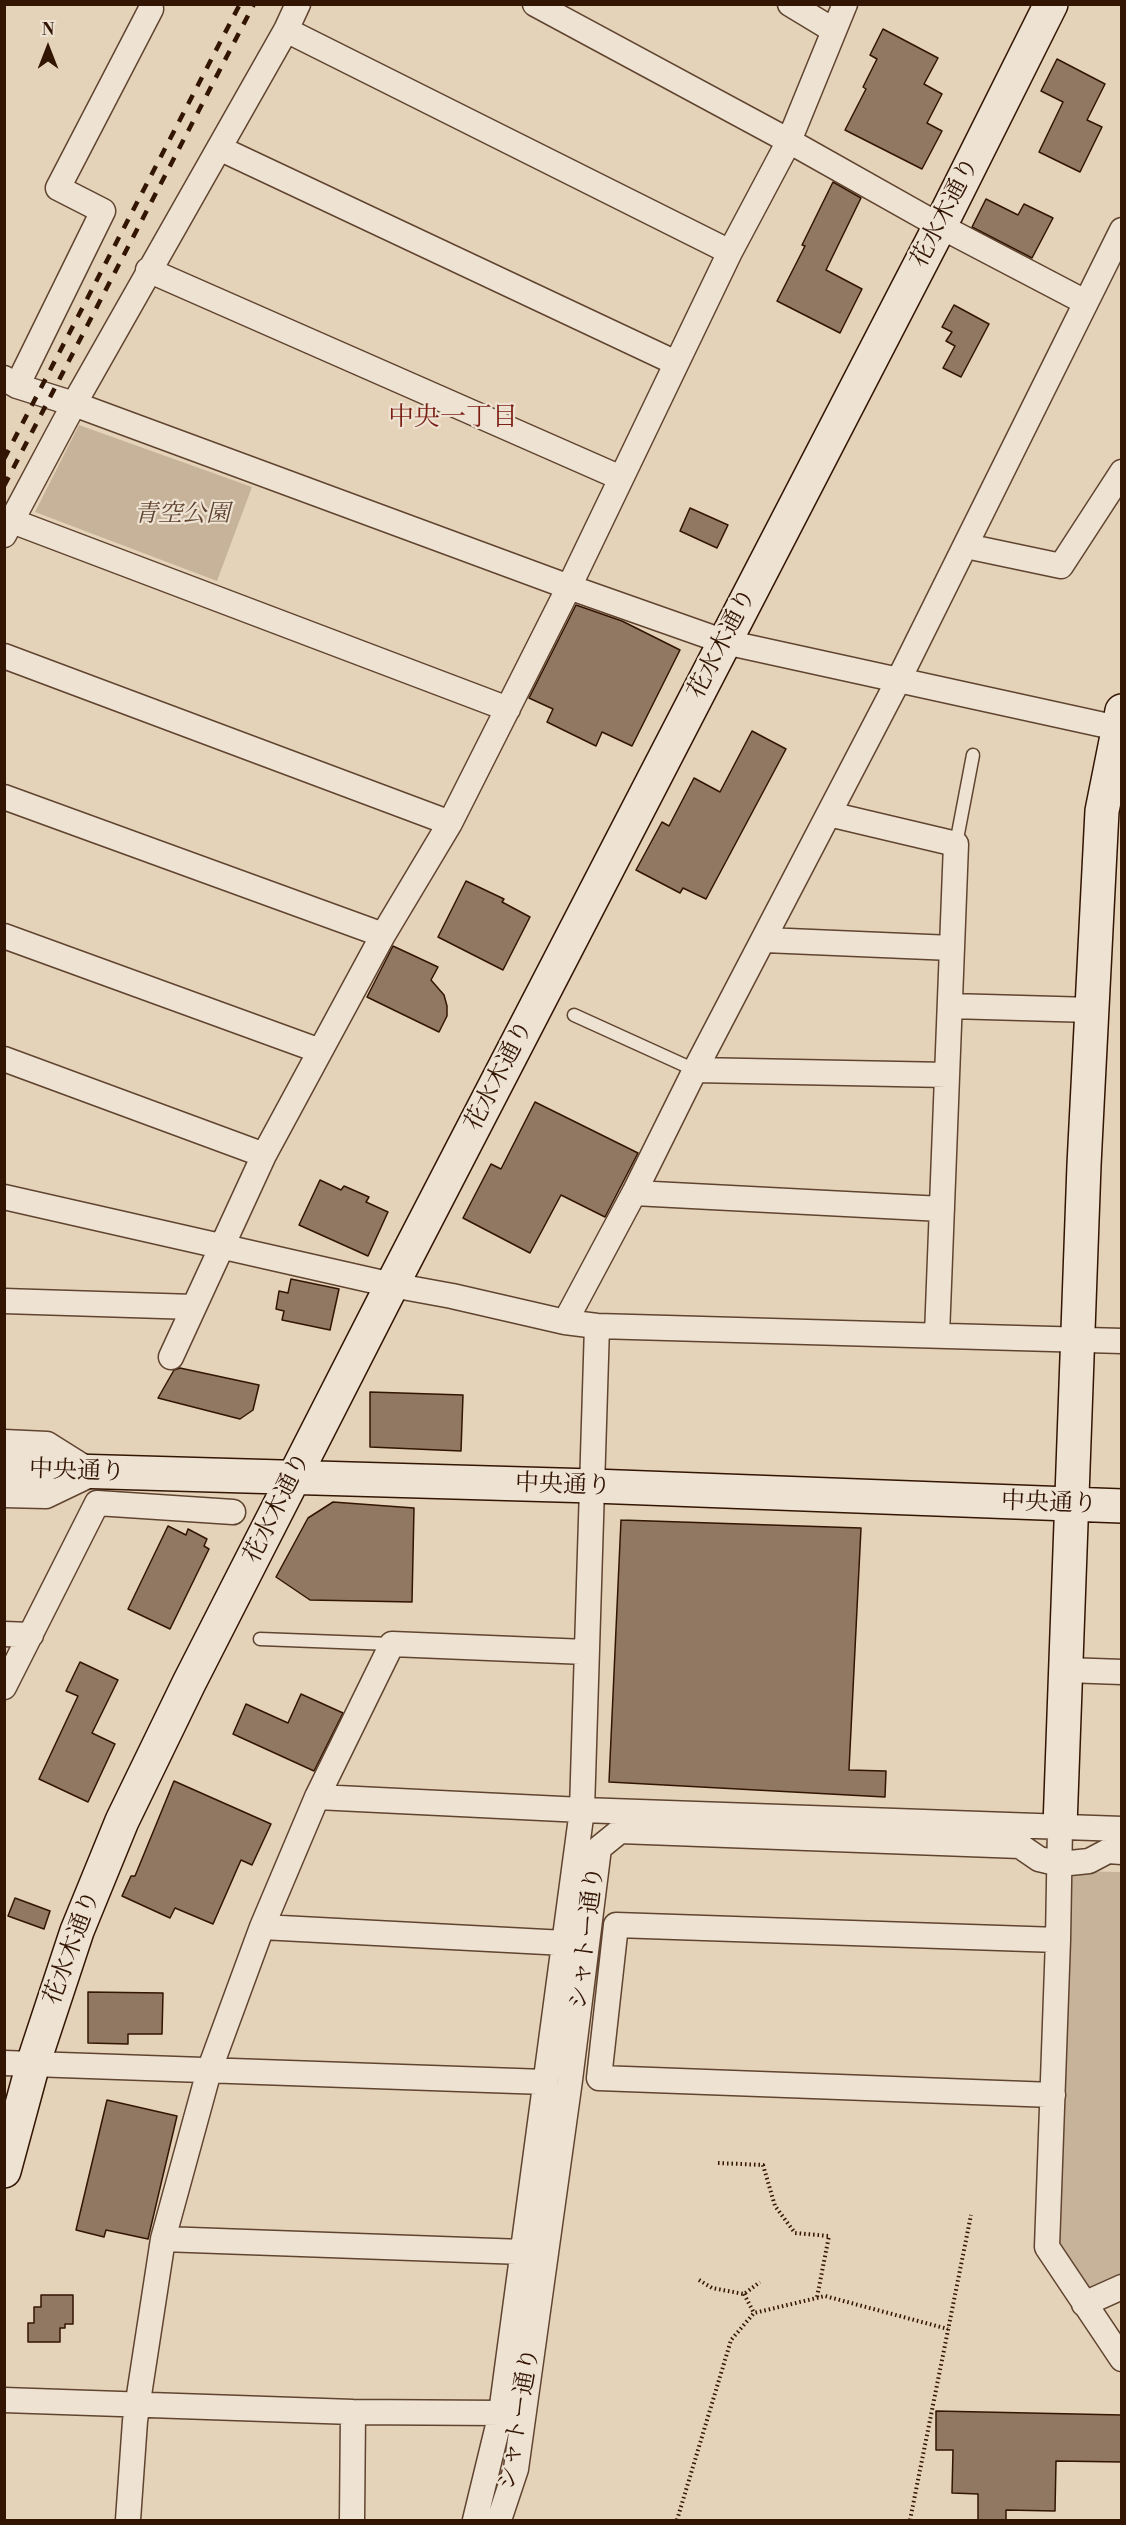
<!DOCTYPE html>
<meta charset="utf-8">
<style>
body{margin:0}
#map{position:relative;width:1126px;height:2525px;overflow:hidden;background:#e5d3b9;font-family:"Libre Bodoni",serif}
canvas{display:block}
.frame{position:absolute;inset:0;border:6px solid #331503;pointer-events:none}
.north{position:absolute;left:18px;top:18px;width:60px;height:60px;-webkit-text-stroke:4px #eee2d2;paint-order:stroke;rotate:0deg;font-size:16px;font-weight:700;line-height:24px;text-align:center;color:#331503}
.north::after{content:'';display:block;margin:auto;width:21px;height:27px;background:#331503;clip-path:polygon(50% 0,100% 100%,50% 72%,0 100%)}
</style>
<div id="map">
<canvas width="1126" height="2525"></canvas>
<div class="frame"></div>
<div class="north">N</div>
</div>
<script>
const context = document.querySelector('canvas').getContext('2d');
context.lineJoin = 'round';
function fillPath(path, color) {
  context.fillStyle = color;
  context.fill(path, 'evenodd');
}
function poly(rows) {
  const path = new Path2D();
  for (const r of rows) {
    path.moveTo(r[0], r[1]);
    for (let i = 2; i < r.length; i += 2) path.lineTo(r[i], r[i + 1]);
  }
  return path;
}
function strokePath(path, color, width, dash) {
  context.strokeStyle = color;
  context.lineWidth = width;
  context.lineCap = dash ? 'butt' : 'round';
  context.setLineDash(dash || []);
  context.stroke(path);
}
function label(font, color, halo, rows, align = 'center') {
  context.font = font + ' "Libre Bodoni","Noto Serif JP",serif';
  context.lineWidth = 4.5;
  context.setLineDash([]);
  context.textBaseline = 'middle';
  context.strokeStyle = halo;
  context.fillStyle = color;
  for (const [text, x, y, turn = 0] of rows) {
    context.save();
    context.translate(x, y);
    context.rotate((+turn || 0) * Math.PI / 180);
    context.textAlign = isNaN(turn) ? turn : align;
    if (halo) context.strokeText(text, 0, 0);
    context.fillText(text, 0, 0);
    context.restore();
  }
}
fillPath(poly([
 [79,425,252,487,217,581,35,512],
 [1071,1871,1121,1872,1121,2275,1089,2289,1059,2247]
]), '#c7b39a');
const building = poly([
 [883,29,938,58,924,84,942,94,927,123,942,131,922,169,845,130,866,89,863,87,877,59,870,55,883,29],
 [1057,59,1105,84,1087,120,1102,127,1080,172,1039,152,1063,102,1041,91,1057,59],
 [833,182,861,198,826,270,862,289,840,333,777,301,805,246,802,245,833,182],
 [986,199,1018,215,1024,204,1053,218,1032,258,972,227,986,199],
 [954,305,989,324,961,377,943,368,955,346,946,341,952,332,942,327,954,305],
 [690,508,728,525,717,548,680,531,690,508],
 [576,605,622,621,680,650,632,746,602,732,596,746,547,722,553,709,529,698,576,605],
 [752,731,786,749,706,899,683,888,680,893,636,870,662,822,669,826,694,778,720,792,752,731],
 [466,881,504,899,502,902,530,917,503,970,438,937,466,881],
 [393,946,438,967,431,980,444,995,447,1006,447,1016,439,1032,367,997,393,946],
 [535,1102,638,1153,605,1217,561,1195,530,1253,463,1218,491,1164,501,1169,535,1102],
 [320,1180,341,1190,344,1186,369,1197,366,1202,388,1212,368,1256,299,1225,320,1180],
 [291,1279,339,1289,330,1330,282,1320,284,1311,276,1309,279,1291,288,1293,291,1279],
 [180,1368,259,1385,253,1410,240,1419,158,1398,174,1370,180,1368],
 [370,1392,463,1395,461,1451,370,1447,370,1392],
 [333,1502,414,1508,412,1602,310,1600,276,1577,308,1518,333,1502],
 [621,1520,861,1528,849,1770,886,1771,885,1797,609,1782,621,1520],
 [168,1526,186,1535,188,1529,207,1539,204,1546,209,1549,170,1629,128,1609,168,1526],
 [80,1662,118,1680,92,1733,115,1744,88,1802,39,1779,78,1696,66,1691,80,1662],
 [301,1694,343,1713,314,1771,233,1734,246,1704,288,1723,301,1694],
 [174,1781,271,1824,252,1865,241,1860,213,1924,175,1908,170,1918,122,1896,131,1876,135,1876,174,1781],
 [15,1898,50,1911,44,1929,8,1916,15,1898],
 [88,1992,163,1993,162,2034,128,2034,128,2044,88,2043,88,1992],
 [107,2100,177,2116,148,2239,106,2230,104,2237,76,2230,107,2100],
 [41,2295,73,2295,73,2324,65,2324,65,2328,60,2328,60,2342,28,2342,28,2323,34,2323,34,2307,41,2307,41,2295],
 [936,2411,1122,2415,1122,2462,1056,2461,1055,2511,1006,2510,1006,2520,978,2520,978,2494,952,2493,953,2450,936,2450,936,2411]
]);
fillPath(building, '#907862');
strokePath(building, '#331503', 1.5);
const lane = poly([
 [956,844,973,755],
 [574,1015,695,1070],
 [260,1639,392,1644]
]);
const street = poly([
 [535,4,789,141,940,226,1085,302],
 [790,4,833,30],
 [286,30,730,252],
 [219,148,676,363],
 [148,270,621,478],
 [4,378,17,386,74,404,569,587,725,642,1122,729],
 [17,386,103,211,58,188,151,9],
 [12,521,508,709],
 [4,535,74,404,286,30,298,4],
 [966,546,1061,566,1122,472],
 [4,656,450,823],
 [4,797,383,935],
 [829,814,956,844,937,1335],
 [4,936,320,1051],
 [765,940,952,948],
 [950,1006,1092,1010],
 [4,1059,264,1155],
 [695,1070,947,1075],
 [634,1193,942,1209],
 [4,1197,392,1285,452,1296,565,1322,597,1326,1122,1341],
 [4,1301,194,1307],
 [565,1322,634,1193,695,1070,898,681,1122,230],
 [171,1357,264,1155,383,935,450,823,569,587,730,252,789,141,845,4],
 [4,1442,47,1444,90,1471],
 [4,1495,46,1496,94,1473],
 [4,1634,31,1635],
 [1066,1670,1122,1672],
 [4,1687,97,1503,233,1512],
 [317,1797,582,1810,1122,1829],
 [1060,1826,1058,1940,1047,2247,1122,2359],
 [262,1927,565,1943],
 [4,2063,545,2082],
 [1053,2095,599,2078,616,1925,1058,1940],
 [163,2239,523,2252],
 [1084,2304,1122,2287],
 [4,2400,353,2412,501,2413],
 [128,2520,135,2421,163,2239,209,2071,262,1927,317,1797,392,1644,586,1652],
 [352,2520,353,2412],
 [475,2520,501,2413,582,1810,597,1326],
 [499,2520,516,2469,570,2080,599,1848,620,1831,1020,1846,1039,1859,1060,1864,1089,1861,1108,1851,1122,1852]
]);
const secondary = poly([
 [4,1469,593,1486,1122,1506],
 [1060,1826,1084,1165,1102,811,1122,711],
 [4,2171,33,2064,77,1931,122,1821,189,1683,392,1285,940,226,1051,4]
]);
strokePath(lane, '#604430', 15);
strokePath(street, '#604430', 27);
strokePath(secondary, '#331503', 36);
strokePath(poly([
 [718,2163,763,2165,775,2206,795,2233,829,2236,817,2297],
 [699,2280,712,2288,744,2294,760,2282],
 [744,2294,754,2313],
 [677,2520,731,2340,754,2313,825,2296,948,2329],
 [910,2520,971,2215]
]), '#331503', 4, [1.5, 3]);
strokePath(lane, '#eee2d2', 12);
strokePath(street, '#eee2d2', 24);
strokePath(secondary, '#eee2d2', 33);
strokePath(poly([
 [4,459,240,4],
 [4,486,254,4]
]), '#331503', 4.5, [10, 10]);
label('24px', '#331503', '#eee2d2', [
 ["花水木通り",946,213,-63],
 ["花水木通り",723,644,-63],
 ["花水木通り",500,1076,-63],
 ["中央通り",77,1472,2],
 ["中央通り",563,1486,2],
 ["中央通り",1049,1504,2],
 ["花水木通り",278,1508,-64],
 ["シャトー通り",588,1938,-83],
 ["花水木通り",73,1948,-70],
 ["シャトー通り",520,2419,-80]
]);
label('italic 24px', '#5f4430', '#eee2d2', [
 ["青空公園",182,515]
]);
label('26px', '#7a1f14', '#eee2d2', [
 ["中央一丁目",453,419]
]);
</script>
